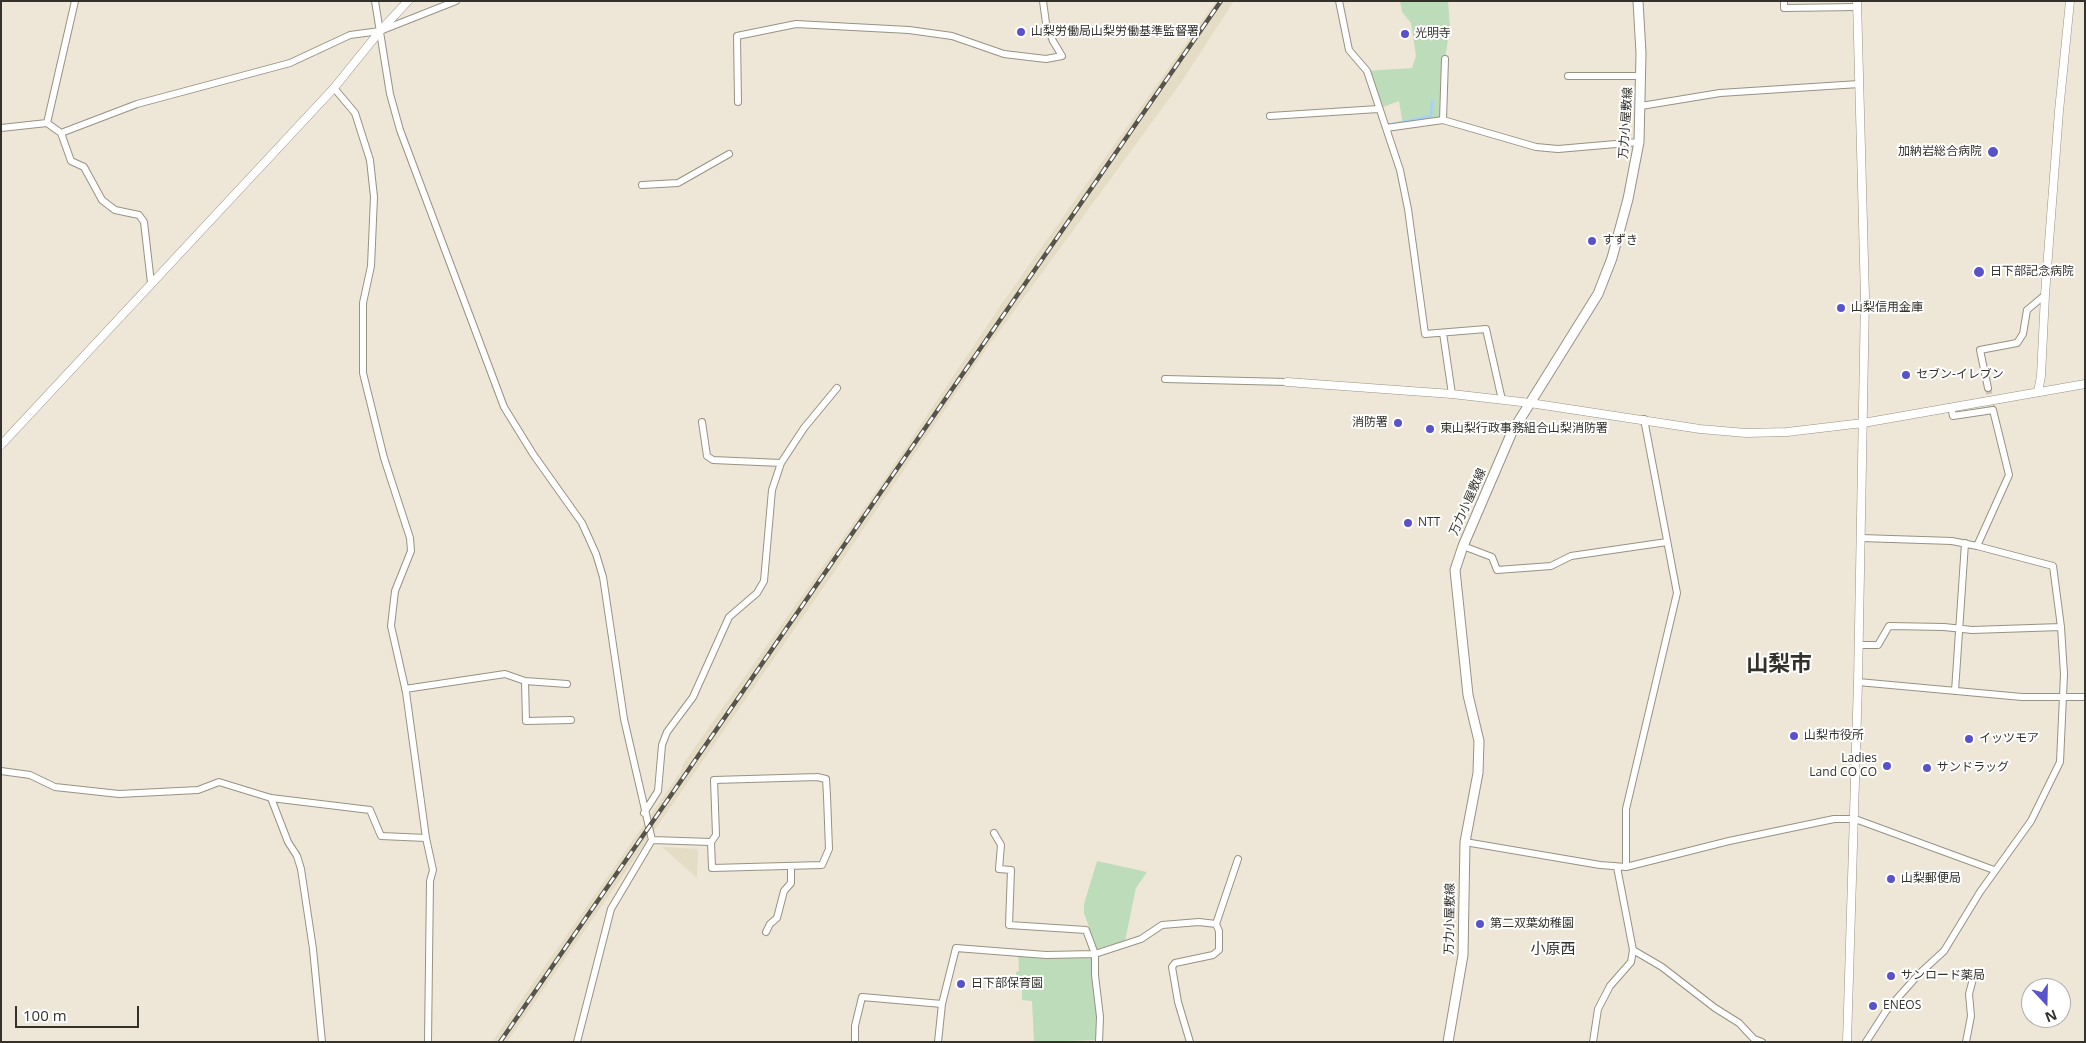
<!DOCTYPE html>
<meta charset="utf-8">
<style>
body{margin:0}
#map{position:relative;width:2086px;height:1043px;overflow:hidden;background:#eee7d7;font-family:"Open Sans",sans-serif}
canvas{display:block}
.frame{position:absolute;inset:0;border:2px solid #33312b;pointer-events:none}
.north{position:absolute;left:2021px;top:978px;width:50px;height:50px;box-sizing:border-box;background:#fff;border:1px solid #adadaa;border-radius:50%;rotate:159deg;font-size:14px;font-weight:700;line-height:20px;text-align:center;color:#33312b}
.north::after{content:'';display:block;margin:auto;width:18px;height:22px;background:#5853cb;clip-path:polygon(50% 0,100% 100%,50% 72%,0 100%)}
.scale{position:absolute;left:15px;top:1006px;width:124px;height:22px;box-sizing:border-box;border:2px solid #33312b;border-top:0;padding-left:6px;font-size:15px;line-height:18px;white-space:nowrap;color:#33312b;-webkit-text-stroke:4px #fff;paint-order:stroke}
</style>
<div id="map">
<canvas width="2086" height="1043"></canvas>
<div class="frame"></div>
<div class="north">N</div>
<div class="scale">100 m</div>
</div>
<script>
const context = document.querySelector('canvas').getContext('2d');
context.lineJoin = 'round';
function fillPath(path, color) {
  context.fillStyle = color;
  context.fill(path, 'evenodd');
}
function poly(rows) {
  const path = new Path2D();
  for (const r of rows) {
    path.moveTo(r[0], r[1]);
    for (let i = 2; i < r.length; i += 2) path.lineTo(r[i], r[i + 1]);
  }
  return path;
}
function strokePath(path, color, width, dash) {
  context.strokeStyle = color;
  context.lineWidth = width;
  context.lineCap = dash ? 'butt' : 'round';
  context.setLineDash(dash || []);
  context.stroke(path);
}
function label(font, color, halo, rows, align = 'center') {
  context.font = font + ' "Open Sans","Noto Sans JP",sans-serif';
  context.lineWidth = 4;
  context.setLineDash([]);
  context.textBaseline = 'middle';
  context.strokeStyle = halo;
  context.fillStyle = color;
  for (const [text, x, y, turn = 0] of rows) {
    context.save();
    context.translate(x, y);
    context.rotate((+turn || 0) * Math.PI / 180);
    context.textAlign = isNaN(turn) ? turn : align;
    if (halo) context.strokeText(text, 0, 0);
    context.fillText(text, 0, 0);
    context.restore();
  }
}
fillPath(poly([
 [1216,1,1234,1,1180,84,987,348,830,578,507,1042,492,1042,680,773,683,764,879,487,1005,299],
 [662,847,698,849,697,878]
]), '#e5dcc5');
fillPath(poly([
 [1400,1,1448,1,1450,27,1445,59,1443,120,1403,126,1399,101,1378,109,1367,71,1412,68,1416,56,1411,23,1402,12],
 [1097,861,1147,872,1136,888,1125,941,1097,949,1084,913,1084,904],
 [1091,952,1095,975,1098,1040,1034,1042,1032,1001,1022,1000,1022,989,1016,988,1016,972,1019,971,1018,953]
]), '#bdddba');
strokePath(poly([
 [1388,125,1431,116,1432,101]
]), '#a6d1fa', 2.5);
strokePath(poly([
 [1988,388,1993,410]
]), '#c9c3b5', 6, [6, 3]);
const minor = poly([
 [375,1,390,94,400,130,504,407,533,454,582,523,596,554,603,577,624,719,652,840],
 [1339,1,1349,50,1367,71,1400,170,1408,209,1425,334,1486,329,1502,400],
 [1784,1,1784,8,1857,7],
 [1568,76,1641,76],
 [334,88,355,113,370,160,374,197,371,266,363,303,363,373,384,458,410,538,411,551,395,591,391,626,406,692,426,838,433,870,430,881,428,1042],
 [738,102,737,36,796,24,909,30,952,36,1004,54,1046,59,1062,56,1053,41,1046,23,1043,1],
 [1641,106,1720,93,1859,84],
 [1270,116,1378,109],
 [1443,120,1445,59],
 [47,123,75,1],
 [1,128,47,123,61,133,71,161,84,167,102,200,115,210,139,215,144,222,151,283],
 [1386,128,1443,120,1536,147,1558,149,1639,142],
 [61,133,137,104,290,63,350,35,380,31,456,1],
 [642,185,678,183,729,154],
 [1443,333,1452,394],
 [1165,379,1287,382],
 [1988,388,1980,350,2017,343,2023,334,2027,310,2045,295],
 [702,422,707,456,713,460,781,463],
 [1861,538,1952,541,1977,546],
 [1463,546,1492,557,1497,570,1551,566,1571,556,1667,542],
 [1859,645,1878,645,1889,626,1944,627,1972,630,2061,627],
 [525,681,526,721,571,720],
 [1858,682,2022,697,2085,697],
 [405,689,505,674,525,681,567,684],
 [1955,691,1965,543],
 [1,771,30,775,55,787,119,794,198,790,219,782,271,798,370,810,381,836,426,838],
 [817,777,826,779,827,796,829,849,822,865,712,868,711,842,716,835,714,780,817,777],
 [271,798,288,842,297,856,301,869,313,949,322,1042],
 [644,813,658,791,662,745,667,732,693,697,729,617,757,593,764,581,772,490,781,463,804,428,837,388],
 [994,833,1001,845,999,869,1011,870,1009,925,1086,930,1095,954,1095,975,1100,1017,1099,1042],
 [652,840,711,842],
 [1465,842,1600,865,1626,867,1729,841,1834,819,1855,819,1994,870],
 [1626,867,1626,809,1677,593,1644,419],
 [766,932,770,924,777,918,784,891,791,883,791,866],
 [1633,950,1662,967,1715,1008,1739,1023,1754,1039,1762,1042],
 [577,1042,611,909,652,840],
 [855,1042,855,1026,862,997,942,1004],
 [938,1042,942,1004,956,948,1046,955,1095,954,1141,939,1162,925,1199,922,1216,924],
 [1190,1042,1178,1002,1172,967,1175,963,1213,955,1219,950,1219,931,1216,924,1238,859],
 [1593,1042,1598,1009,1610,986,1631,962,1633,950,1617,867],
 [1866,1042,1886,1011,1919,974,1944,951,1980,892,2031,821,2060,762,2064,674,2061,627,2053,566,1977,546,2009,475,1993,410,1953,416,1951,407],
 [1966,1042,1971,1016,1969,994,1974,975]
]);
const tertiary = poly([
 [1287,382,1452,394,1530,403,1700,429,1746,433,1787,432,1863,423,2085,384],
 [2038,392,2041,376,2045,295,2059,111,2070,1],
 [1,445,334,88,380,31,408,1],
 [1847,1042,1858,682,1865,298,1857,1]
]);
const secondary = poly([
 [1448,1042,1463,955,1465,842,1478,773,1479,741,1468,695,1455,570,1463,546,1512,432,1598,294,1612,258,1628,199,1639,142,1641,53,1638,1]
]);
strokePath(minor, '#989283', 8);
strokePath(tertiary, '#989283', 9);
strokePath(secondary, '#989283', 11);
strokePath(minor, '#fff', 6);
strokePath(tertiary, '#fff', 8);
strokePath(secondary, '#fff', 9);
const rail = poly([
 [500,1042,1221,1]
]);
strokePath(rail, '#56534b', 4.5);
strokePath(rail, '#fff', 2.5, [8]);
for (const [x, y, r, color] of [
 [1021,32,5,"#5853cb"],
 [1405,34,5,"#5853cb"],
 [1993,152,6,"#5853cb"],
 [1592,241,5,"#5853cb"],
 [1979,272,6,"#5853cb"],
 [1841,308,5,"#5853cb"],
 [1906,375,5,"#5853cb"],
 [1398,423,5,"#5853cb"],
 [1430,429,5,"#5853cb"],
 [1408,523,5,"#5853cb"],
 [1794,736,5,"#5853cb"],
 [1969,739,5,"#5853cb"],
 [1887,766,5,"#5853cb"],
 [1927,768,5,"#5853cb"],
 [1891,879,5,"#5853cb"],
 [1480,924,5,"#5853cb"],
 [1891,976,5,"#5853cb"],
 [961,984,5,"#5853cb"],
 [1873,1006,5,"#5853cb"]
]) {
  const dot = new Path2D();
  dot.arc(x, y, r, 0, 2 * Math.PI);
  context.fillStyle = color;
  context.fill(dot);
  strokePath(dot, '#fff', 2);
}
label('12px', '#33312b', '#fff', [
 ["山梨労働局山梨労働基準監督署",1031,32],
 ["光明寺",1415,34],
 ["加納岩総合病院",1982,152,"right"],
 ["すずき",1602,241],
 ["日下部記念病院",1990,272],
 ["山梨信用金庫",1851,308],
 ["セブン-イレブン",1916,375],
 ["消防署",1388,423,"right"],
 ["東山梨行政事務組合山梨消防署",1440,429],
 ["NTT",1418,523],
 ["山梨市役所",1804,736],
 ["イッツモア",1979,739],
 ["Ladies",1877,759,"right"],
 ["Land CO CO",1877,773,"right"],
 ["サンドラッグ",1937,768],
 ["山梨郵便局",1901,879],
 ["第二双葉幼稚園",1490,924],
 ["サンロード薬局",1901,976],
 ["日下部保育園",971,984],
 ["ENEOS",1883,1006]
], 'left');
label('12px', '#33312b', '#fff', [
 ["万力小屋敷線",1626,123,-86],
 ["万力小屋敷線",1468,502,-66],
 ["万力小屋敷線",1450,919,-89]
]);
label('15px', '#33312b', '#fff', [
 ["小原西",1553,950]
]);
label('bold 22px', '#33312b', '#fff', [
 ["山梨市",1779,665]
]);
</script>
